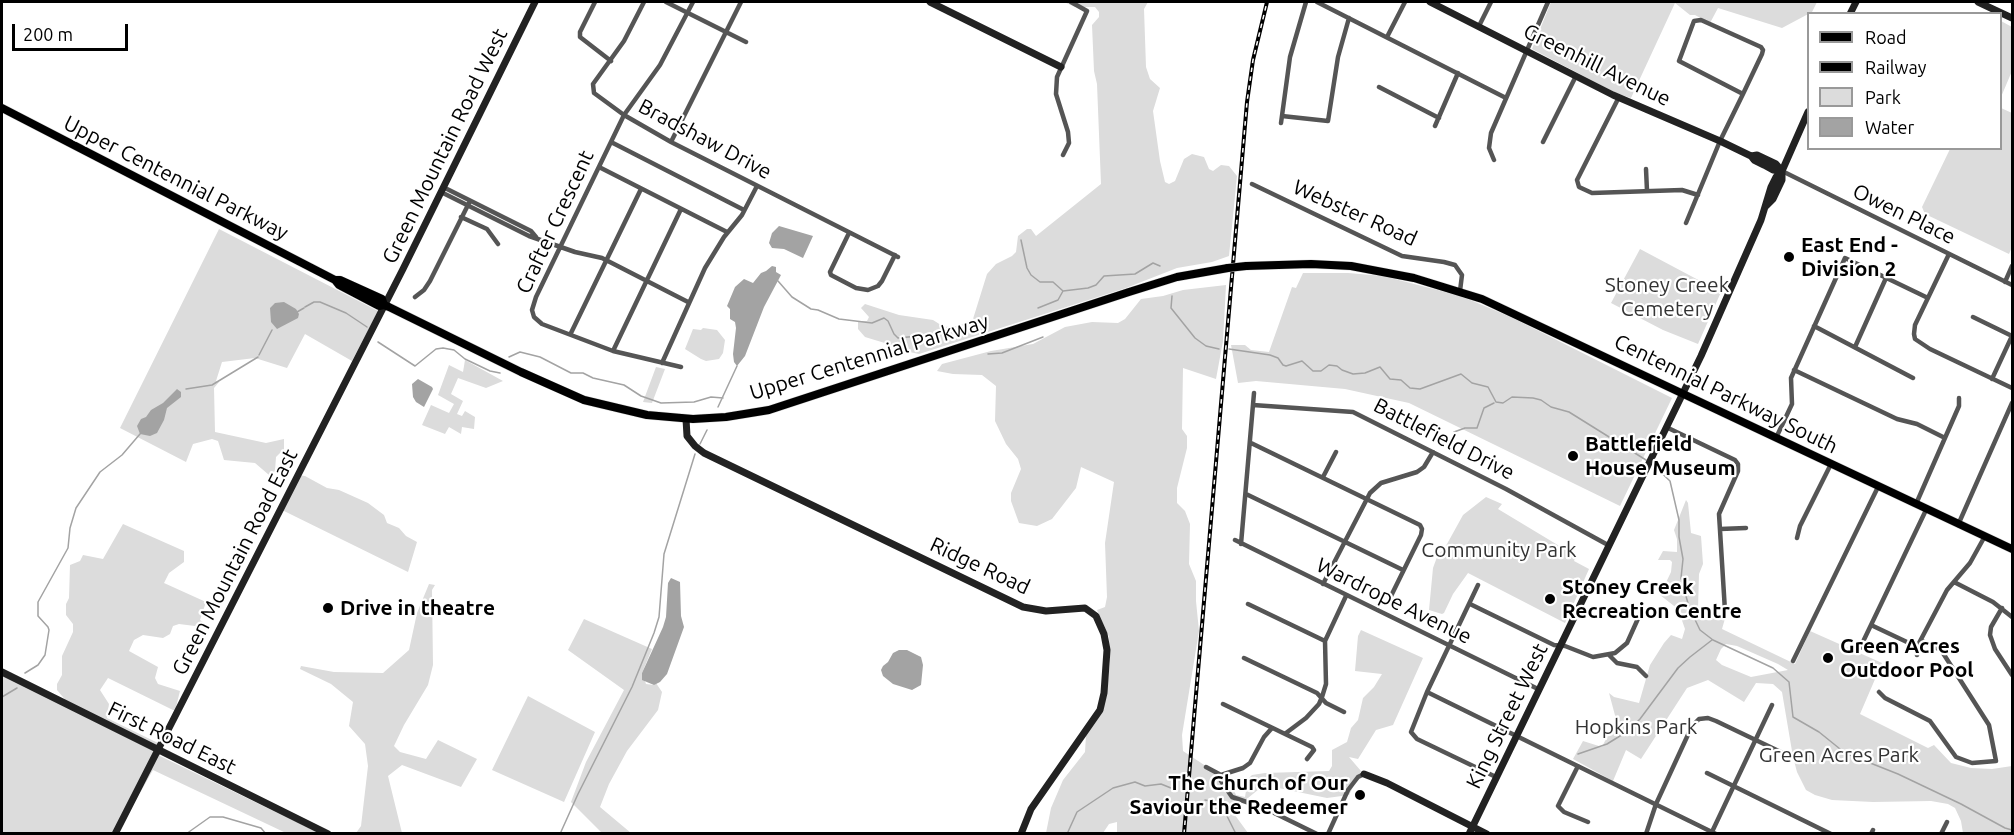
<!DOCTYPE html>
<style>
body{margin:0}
#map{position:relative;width:2014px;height:835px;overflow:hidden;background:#fff;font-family:Ubuntu,sans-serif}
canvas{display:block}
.frame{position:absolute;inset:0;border:3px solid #000;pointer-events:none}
.legend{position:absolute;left:1807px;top:12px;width:195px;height:138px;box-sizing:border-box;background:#fff;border:2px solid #999;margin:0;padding:8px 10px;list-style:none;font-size:18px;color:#000}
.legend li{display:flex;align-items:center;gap:12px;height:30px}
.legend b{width:30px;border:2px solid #999}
.scale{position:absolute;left:12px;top:24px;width:116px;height:27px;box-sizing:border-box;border:3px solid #000;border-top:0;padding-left:8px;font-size:18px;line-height:21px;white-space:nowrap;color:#000;-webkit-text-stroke:4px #fff;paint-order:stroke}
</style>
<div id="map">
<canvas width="2014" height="835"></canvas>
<div class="frame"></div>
<ul class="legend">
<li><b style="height:8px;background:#000"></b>Road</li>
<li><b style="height:8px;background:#000"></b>Railway</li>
<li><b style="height:16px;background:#dcdcdc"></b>Park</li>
<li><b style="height:16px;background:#a3a3a3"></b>Water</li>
</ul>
<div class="scale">200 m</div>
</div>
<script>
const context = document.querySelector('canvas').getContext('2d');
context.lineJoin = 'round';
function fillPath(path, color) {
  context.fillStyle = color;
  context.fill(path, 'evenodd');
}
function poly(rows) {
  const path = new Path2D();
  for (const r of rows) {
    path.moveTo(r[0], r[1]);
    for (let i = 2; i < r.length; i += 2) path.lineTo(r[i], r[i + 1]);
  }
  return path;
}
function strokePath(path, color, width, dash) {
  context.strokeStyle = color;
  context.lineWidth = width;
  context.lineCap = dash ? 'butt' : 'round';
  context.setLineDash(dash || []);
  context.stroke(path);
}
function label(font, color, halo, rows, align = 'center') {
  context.font = font + ' Ubuntu,sans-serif';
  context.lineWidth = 4.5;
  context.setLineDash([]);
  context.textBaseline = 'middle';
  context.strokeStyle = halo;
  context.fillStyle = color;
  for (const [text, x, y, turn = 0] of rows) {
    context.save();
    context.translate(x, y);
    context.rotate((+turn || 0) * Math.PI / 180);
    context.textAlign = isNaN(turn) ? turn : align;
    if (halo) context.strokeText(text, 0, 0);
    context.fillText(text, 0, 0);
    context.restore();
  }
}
fillPath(poly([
 [1064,2,1148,2,1144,9,1146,67,1150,79,1160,88,1153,111,1160,161,1165,182,1169,184,1175,181,1184,159,1192,154,1204,157,1209,169,1213,171,1221,165,1229,166,1237,176,1229,256,1212,262,1177,268,1126,288,919,354,895,349,888,344,865,337,858,329,858,321,867,321,869,317,861,308,865,304,899,315,933,320,944,327,958,326,973,319,987,274,996,264,1012,256,1016,252,1018,236,1027,229,1031,229,1036,236,1101,184,1097,84,1094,71,1092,25,1099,17,1099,12,1095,7,1075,7],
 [1551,2,1817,2,1812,12,1782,28,1718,8,1710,23,1695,15,1690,15,1675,3,1631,98,1616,93,1532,49],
 [2001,21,2012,27,2012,71,2001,97],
 [2001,108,2012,113,2012,247,2009,254,1925,214,1922,207,1950,149,2000,148],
 [219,229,378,311,352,361,305,334,287,368,255,358,222,362,216,381,219,382,214,388,215,432,266,443,284,439,284,449,276,457,275,471,272,475,269,475,255,463,224,460,218,441,212,439,193,444,186,462,120,428],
 [1640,249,1721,292,1698,344,1663,330,1611,303],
 [1303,273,1348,273,1383,276,1461,296,1513,318,1672,398,1620,506,1409,403,1345,389,1256,381,1238,383,1231,345,1245,345,1251,350,1269,352,1292,287,1296,288],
 [1226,285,1223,341,1216,379,1183,368,1182,429,1187,436,1187,448,1177,488,1177,503,1185,511,1190,524,1189,564,1196,581,1196,601,1199,631,1182,735,1183,751,1230,782,1236,795,1245,797,1248,779,1252,775,1265,773,1329,771,1332,766,1332,750,1347,742,1351,728,1358,720,1363,698,1374,687,1382,674,1355,671,1358,636,1361,630,1423,658,1393,725,1376,730,1358,759,1349,757,1361,771,1349,795,1327,798,1264,785,1232,811,1248,833,1117,833,1117,822,1109,824,1103,833,1046,833,1051,808,1063,780,1085,752,1086,735,1106,699,1110,663,1109,637,1097,610,1105,607,1107,597,1105,543,1114,482,1081,467,1076,488,1052,519,1037,526,1019,523,1011,501,1011,493,1021,469,1018,459,1006,444,995,421,996,386,982,375,953,374,937,371,942,364,991,351,1033,344,1065,327,1092,322,1118,323,1125,319,1141,299,1163,296,1183,290],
 [703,328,717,330,725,340,723,353,719,359,706,361,701,359,685,349,693,329,701,330],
 [465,360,503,381,486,388,458,378,451,394,463,401,457,414,462,416,465,411,475,417,474,429,462,427,461,434,449,427,445,434,422,425,431,405,449,413,454,404,438,395,449,365,463,372],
 [656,367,665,369,652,403,643,402],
 [296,475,305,476,327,488,339,490,368,503,384,515,387,523,399,528,406,536,417,542,408,572,282,510],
 [1486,497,1502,504,1498,509,1576,556,1574,561,1589,569,1565,623,1468,573,1453,594,1444,613,1442,614,1429,610,1433,568,1437,557,1447,544,1463,515],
 [1686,500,1688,503,1691,533,1701,536,1703,564,1699,574,1698,609,1726,615,1722,629,1795,664,1810,631,1882,663,1860,714,1928,748,1934,745,1951,763,1971,768,1992,769,2012,766,2012,833,1963,833,1961,821,1955,808,1948,804,1931,801,1873,802,1832,800,1815,795,1806,790,1797,772,1793,757,1782,692,1773,684,1756,683,1744,702,1708,680,1687,688,1641,759,1626,750,1613,781,1573,759,1583,741,1602,747,1616,719,1609,693,1614,697,1639,703,1650,665,1664,643,1671,635,1682,639,1685,629,1678,609,1660,595,1671,572,1672,562,1670,560,1658,560,1663,551,1677,552,1677,539,1674,530],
 [1726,644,1737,646,1778,664,1788,670,1751,677,1722,665,1716,660,1721,649],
 [123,524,184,551,184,562,169,573,164,583,206,602,200,620,211,628,179,624,173,626,170,634,163,638,143,635,134,640,129,651,158,667,155,678,158,684,180,691,175,711,108,678,100,690,109,704,107,718,160,744,160,756,319,833,286,833,153,770,117,833,2,833,2,673,73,709,57,690,57,684,62,675,62,656,73,632,73,624,66,615,66,604,69,598,70,565,80,561,83,555,103,559],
 [429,584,435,585,432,590,433,665,428,685,404,725,394,746,400,752,426,759,438,740,477,759,461,787,402,765,388,776,402,833,356,833,361,826,368,766,365,744,349,726,353,702,331,684,300,669,301,666,334,672,383,673,409,650,417,613],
 [584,619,652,649,642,673,646,684,654,685,656,683,662,692,658,710,627,751,609,784,600,807,631,833,602,833,571,802,586,762,624,690,568,650],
 [528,696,595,732,564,802,492,770]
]), '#dcdcdc');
fillPath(poly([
 [779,226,813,236,803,258,784,249,772,248,769,243,772,233],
 [772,266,776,267,776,272,781,275,764,307,745,356,737,366,734,362,733,354,736,328,735,322,730,319,730,309,727,306,735,287,744,279,753,283,761,273,766,271],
 [284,302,296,309,299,314,298,318,277,329,271,322,270,308,275,303],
 [418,379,432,387,433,389,424,407,416,402,413,397,412,384],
 [177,389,181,392,181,397,167,408,164,420,157,433,150,436,140,434,137,426,141,419,146,417,151,410,163,403],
 [671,578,680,582,681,616,684,627,667,674,660,682,654,685,642,680,642,673,663,627,666,617,668,583],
 [899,650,907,650,921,657,923,665,921,685,912,690,893,684,883,676,881,670,883,666,888,662,893,653]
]), '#a3a3a3');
strokePath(poly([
 [1087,2,1088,2],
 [1021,240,1027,268,1031,275,1040,282,1053,282,1063,291],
 [778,281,792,297,811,309,818,310,839,319,872,323,884,318,888,321,894,334,898,338,918,336,927,342],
 [1172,296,1171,308,1195,338,1206,346,1219,349],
 [305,307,314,302,320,302,346,313,367,327],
 [1038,308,1058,300,1063,291,1088,288,1096,285,1104,276,1135,274,1153,263,1160,266],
 [297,312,304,308],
 [378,342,415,366,436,349,443,348,454,350,465,359,490,371,500,373],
 [1229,349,1270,355,1278,358,1283,365,1286,366,1302,361,1313,371,1321,371,1329,365,1337,366,1342,370,1353,374,1365,373,1380,367,1390,379,1401,380,1410,388,1420,389,1461,374,1472,383,1488,387,1496,402,1503,403,1512,397,1533,398,1541,400,1551,407,1569,412,1646,460],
 [988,354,1002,353,1043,337],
 [259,355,272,330],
 [509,357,520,352,540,357,571,373,583,373,593,378,624,385,641,396,661,403,694,402,711,397,723,398],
 [186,389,212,385,258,357],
 [718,407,737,366],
 [1454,432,1465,428,1477,428,1484,408,1494,403],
 [700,444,707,430],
 [1652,464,1670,481,1679,520,1679,537,1683,559,1681,578,1689,607,1700,630,1713,640,1773,668,1789,682,1793,717,1819,732,1845,753,1898,774,1961,804,2005,828,2012,830],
 [25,673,38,665,45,655,49,630,48,627,38,616,38,602,68,548,70,528,76,508,100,472,122,455,140,434],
 [2,697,17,688],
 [1578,754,1607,744,1628,731,1640,719,1678,668,1690,657,1712,640],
 [1205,800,1215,802,1223,808,1236,834],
 [186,834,210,817,223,817,261,828,266,834],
 [560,834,578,794,632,687,654,633,659,617,664,554,695,454],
 [1067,834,1077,812,1113,788,1135,782,1145,786,1161,784,1176,790]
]), '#a3a3a3', 1.5);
const primary = poly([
 [2,108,335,280,340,280,382,299,384,305,389,307,521,372,584,400,647,415,693,419,726,417,769,410,1129,292,1177,277,1228,268],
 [1246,266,1311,264,1351,266,1414,278,1482,299,2012,549],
 [335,280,339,285,379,306,384,305]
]);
strokePath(primary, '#dbdbdb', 9);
strokePath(poly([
 [595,2,580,32,580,37,611,61],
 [644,2,624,41,593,84,594,93,624,115,671,142,898,257],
 [666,2,746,42],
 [1317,2,1506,98],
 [1479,26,1491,2],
 [1387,37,1405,2],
 [1379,87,1439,118],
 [1619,97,1577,180,1579,187,1592,193,1682,190,1698,195],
 [1282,116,1328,121,1338,57,1349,18],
 [1281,123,1290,57,1306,2],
 [1435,126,1458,73],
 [611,142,744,210],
 [671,142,741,2],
 [1543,142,1576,76],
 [1063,155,1069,143,1068,132,1056,94,1057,77,1087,11,1071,2],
 [1494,160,1489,148,1491,133,1548,2],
 [599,167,727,232],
 [1646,169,1647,191],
 [1782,171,2012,285],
 [1252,184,1402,256,1444,262,1455,265,1462,275,1460,291],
 [443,187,531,231,536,237],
 [441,192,529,236,575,252,602,258,688,302],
 [461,217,487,229,498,244],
 [1686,223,1720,141,1743,94,1762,54,1763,50,1761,47,1701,20,1694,21,1679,61,1743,94],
 [849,233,830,272,831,275,856,288,868,290,878,286,882,281,895,255],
 [1949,254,1915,325,1914,334,1915,339,1930,349,2012,388],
 [2005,282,2012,266],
 [415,297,424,290,430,281,470,201],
 [1973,317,2012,336],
 [1814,326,1913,378],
 [571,333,641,189],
 [1855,347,1886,278],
 [613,351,681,209],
 [662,363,705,268,724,237,742,215,757,186],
 [681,367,613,351,542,324,534,317,532,310,536,297,624,115,660,65,693,2],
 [1794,370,1897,419,1917,424,1945,438],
 [1992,379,2012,336],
 [1253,405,1353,412,1506,489,1608,545],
 [1666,427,1735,460,1738,464,1738,471,1719,514,1725,611],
 [1776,438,1792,404,1791,378,1845,258,1928,298],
 [1251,443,1420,525,1422,529,1421,535,1391,596],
 [1323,477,1336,452],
 [1246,494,1403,570],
 [1916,504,1959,406,1959,398],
 [1958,525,2012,403],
 [1720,529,1746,528],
 [1797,538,1800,526,1831,464],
 [1235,540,1538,689],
 [1241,544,1254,393],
 [1954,582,1993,602,2012,617],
 [1323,584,1370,493,1381,483,1417,472,1424,467,1433,452],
 [1478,585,1427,692,1411,732,1417,739,1496,777],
 [1248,604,1325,641],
 [1470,604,1554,645,1565,646,1593,657,1615,653,1627,643,1641,612,1641,606],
 [2002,608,1991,627,1990,635,1995,649,2012,675],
 [1871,625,1909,643,1918,645],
 [1860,648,1926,510],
 [1609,655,1617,663,1637,667,1646,676],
 [1917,655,1918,645,1947,590,1970,563,1985,536],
 [1244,658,1317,693,1326,703,1344,712],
 [1793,661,1878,487],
 [1427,692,1716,834],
 [1879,692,1885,698,1930,721,1956,757,1972,763,1996,761,1989,725,1941,650,1922,641],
 [1223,704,1312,747,1314,750,1307,759],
 [1286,733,1306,718,1319,704,1322,697,1326,684,1325,641,1346,596],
 [1578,766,1558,806,1564,812,1588,822],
 [1206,767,1221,775,1221,781,1232,797,1264,808,1317,834],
 [1707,773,1831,834],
 [1221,775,1243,768,1250,763,1264,737,1272,728],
 [1328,834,1348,790,1358,777,1364,774],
 [1646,834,1656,804,1692,726,1699,719,1708,718,1716,721,1787,755],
 [1711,834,1772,705],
 [1871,834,1873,830],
 [1941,834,1947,822]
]), '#555', 4.5);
strokePath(poly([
 [930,2,1061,67],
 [1430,2,1613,95,1720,141,1751,156,1754,160,1764,165,1773,170,1782,171],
 [1978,2,2012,18],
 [1850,14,1856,2],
 [1751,156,1757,155,1776,164,1782,171],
 [1766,206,1773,199,1782,180,1782,171],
 [686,419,687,436,695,446,704,453,1023,607,1046,611,1085,608,1096,616,1104,634,1107,650,1104,693,1100,710,1031,809,1021,834],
 [2,672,328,834],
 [1364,774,1387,783,1487,834],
 [115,834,403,269,535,2],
 [1469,834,1701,356,1761,220,1771,187,1776,177,1782,171,1808,112]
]), '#222', 7);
strokePath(primary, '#000', 8);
const rail = poly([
 [1184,834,1247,102,1253,60,1267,2]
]);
strokePath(rail, '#000', 4);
strokePath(rail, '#fff', 1.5, [4.5]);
const primaryBridge = poly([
 [1228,268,1246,266]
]);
strokePath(primaryBridge, '#dbdbdb', 9, []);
strokePath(primaryBridge, '#000', 8);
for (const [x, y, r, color] of [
 [1789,257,6,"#000"],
 [1573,456,6,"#000"],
 [1550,599,6,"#000"],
 [328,608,6,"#000"],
 [1828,658,6,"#000"],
 [1360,795,6,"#000"]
]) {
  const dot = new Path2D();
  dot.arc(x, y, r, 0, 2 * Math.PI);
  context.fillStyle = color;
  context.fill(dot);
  strokePath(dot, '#fff', 2);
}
label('21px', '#000', '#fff', [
 ["Greenhill Avenue",1597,65,26],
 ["Bradshaw Drive",705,139,28],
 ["Green Mountain Road West",445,146,-64],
 ["Upper Centennial Parkway",176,178,27],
 ["Webster Road",1355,213,24],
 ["Owen Place",1904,214,26],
 ["Crafter Crescent",555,222,-65],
 ["Upper Centennial Parkway",869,357,-17],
 ["Centennial Parkway South",1726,394,26],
 ["Battlefield Drive",1444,439,27],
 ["Green Mountain Road East",235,562,-63],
 ["Ridge Road",980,566,25],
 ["Wardrope Avenue",1394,601,26],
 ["King Street West",1507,716,-64],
 ["First Road East",172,738,26]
]);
label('bold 21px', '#000', '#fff', [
 ["East End -",1801,245],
 ["Division 2",1801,269],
 ["Battlefield",1585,444],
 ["House Museum",1585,468],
 ["Stoney Creek",1562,587],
 ["Recreation Centre",1562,611],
 ["Drive in theatre",340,608],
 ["Green Acres",1840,646],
 ["Outdoor Pool",1840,670],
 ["The Church of Our",1348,783,"right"],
 ["Saviour the Redeemer",1348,807,"right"]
], 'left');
label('21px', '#333', '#fff', [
 ["Stoney Creek",1667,285],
 ["Cemetery",1667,309],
 ["Community Park",1499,550],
 ["Hopkins Park",1636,727],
 ["Green Acres Park",1839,755]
]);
</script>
